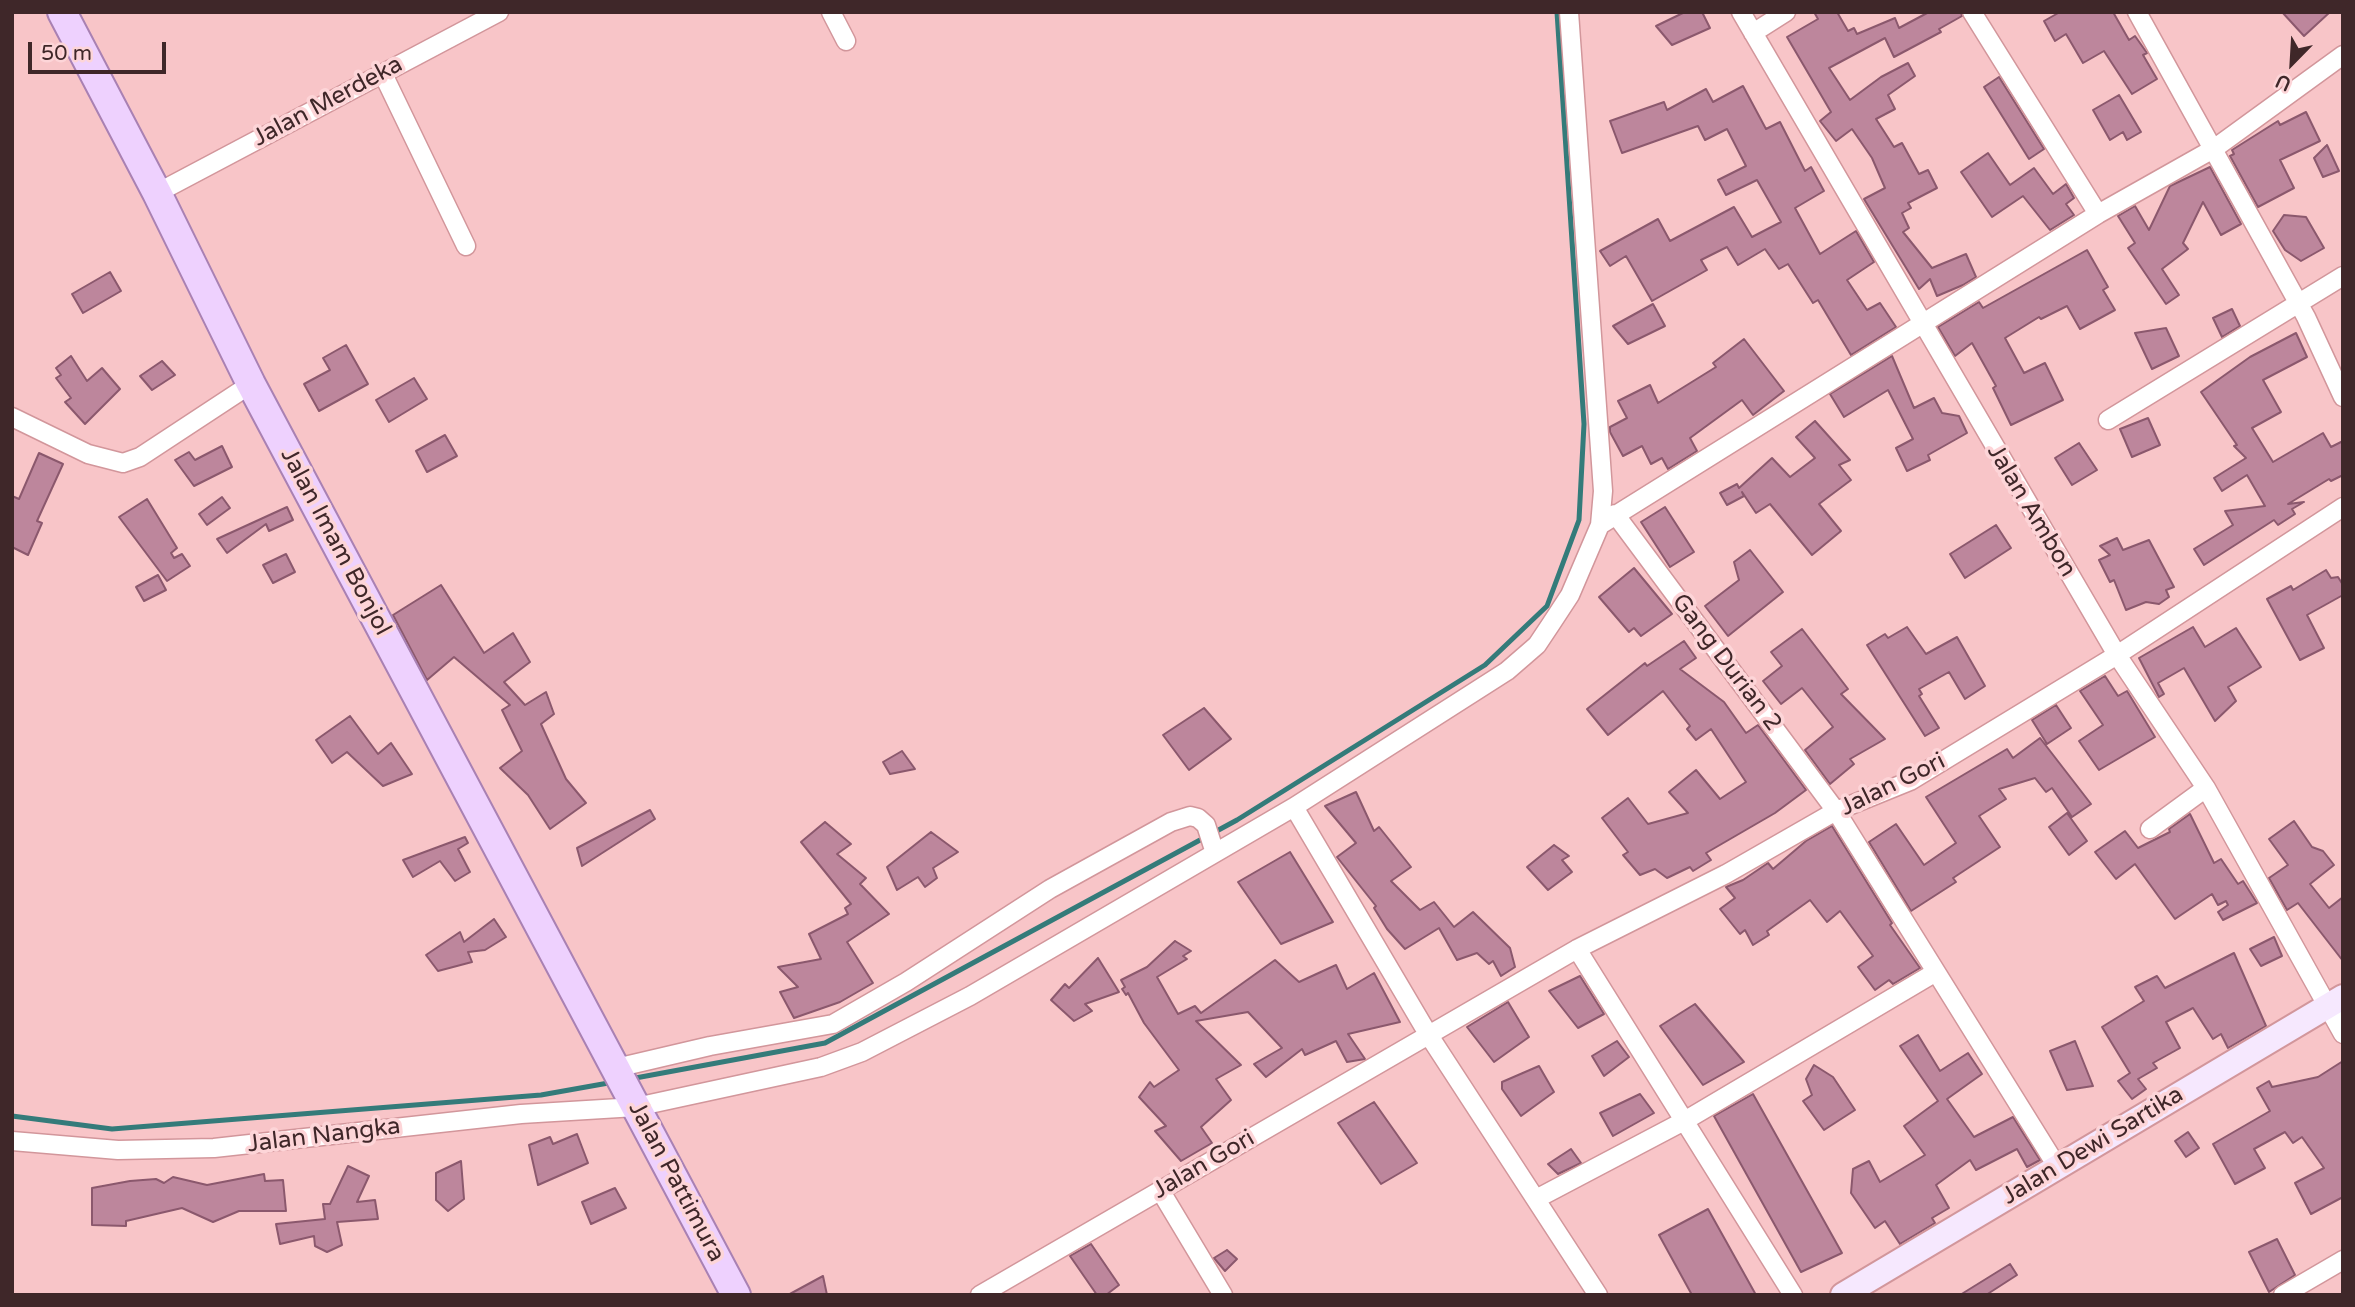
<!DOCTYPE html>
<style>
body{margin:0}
#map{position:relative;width:2355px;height:1307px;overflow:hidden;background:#f8c5c8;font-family:"Varela Round",sans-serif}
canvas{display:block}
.frame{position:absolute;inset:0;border:14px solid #3f2729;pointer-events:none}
.north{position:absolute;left:2257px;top:28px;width:70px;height:70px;-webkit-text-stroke:5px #fdd5d8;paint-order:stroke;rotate:204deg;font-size:19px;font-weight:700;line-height:28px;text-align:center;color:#3f2729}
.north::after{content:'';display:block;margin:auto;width:24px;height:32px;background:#3f2729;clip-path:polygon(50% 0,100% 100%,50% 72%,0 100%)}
.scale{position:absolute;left:28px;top:42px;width:138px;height:32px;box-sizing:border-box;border:4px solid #3f2729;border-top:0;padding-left:9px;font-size:21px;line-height:24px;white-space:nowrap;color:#3f2729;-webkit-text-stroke:5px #fdd5d8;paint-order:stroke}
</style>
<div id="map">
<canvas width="2355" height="1307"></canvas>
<div class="frame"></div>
<div class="north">U</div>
<div class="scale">50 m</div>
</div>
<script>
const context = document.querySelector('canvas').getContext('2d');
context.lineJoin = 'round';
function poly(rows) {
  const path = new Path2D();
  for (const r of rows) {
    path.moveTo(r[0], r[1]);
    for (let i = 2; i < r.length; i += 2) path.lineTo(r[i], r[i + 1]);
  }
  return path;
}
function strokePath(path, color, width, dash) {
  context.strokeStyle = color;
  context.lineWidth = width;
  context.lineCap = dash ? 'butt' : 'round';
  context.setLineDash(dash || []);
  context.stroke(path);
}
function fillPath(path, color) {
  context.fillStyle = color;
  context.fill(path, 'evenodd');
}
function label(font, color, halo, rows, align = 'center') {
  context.font = font + ' "Varela Round",sans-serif';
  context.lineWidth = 7;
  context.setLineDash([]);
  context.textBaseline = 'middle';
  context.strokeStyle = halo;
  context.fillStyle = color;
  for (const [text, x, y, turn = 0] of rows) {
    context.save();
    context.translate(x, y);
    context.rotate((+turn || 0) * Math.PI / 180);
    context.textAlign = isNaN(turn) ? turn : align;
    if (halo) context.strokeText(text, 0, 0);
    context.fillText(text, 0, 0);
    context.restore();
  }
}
strokePath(poly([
 [630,1079,825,1043,1237,820,1485,665,1547,606,1579,520,1584,424,1557,12],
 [12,1116,112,1129,541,1095,614,1082]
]), '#347b7a', 5);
const building = poly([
 [1685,12,1702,12,1710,28,1672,45,1656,26,1685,12],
 [1814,12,1837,12,1848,31,1854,28,1857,34,1895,18,1899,28,1929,12,1961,12,1962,16,1939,29,1941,32,1894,57,1885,38,1829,68,1850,100,1881,77,1908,63,1915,76,1888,95,1895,109,1876,119,1894,147,1902,143,1919,174,1928,170,1937,188,1908,203,1911,208,1902,213,1909,228,1903,232,1932,268,1966,254,1976,277,1963,285,1937,296,1930,279,1919,289,1864,199,1885,188,1872,158,1852,129,1836,141,1820,121,1831,112,1787,37,1818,19,1814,12],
 [2060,12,2113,12,2129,40,2135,36,2147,53,2143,55,2157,79,2132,94,2104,51,2083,63,2066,34,2055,41,2044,21,2060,12],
 [2282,12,2330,12,2304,36,2282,12],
 [1999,77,2044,149,2029,159,1984,87,1999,77],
 [1743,86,1766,129,1780,122,1805,171,1811,167,1824,191,1795,208,1820,254,1856,231,1874,262,1847,280,1867,310,1880,303,1896,327,1851,355,1818,300,1813,303,1788,264,1779,269,1765,249,1738,265,1727,247,1701,260,1707,270,1652,301,1626,256,1610,266,1600,251,1658,219,1670,241,1734,207,1752,237,1781,222,1757,180,1726,195,1718,180,1746,166,1727,129,1705,140,1698,126,1622,153,1610,121,1664,102,1667,110,1706,89,1713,102,1743,86],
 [2119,95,2141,132,2127,140,2123,132,2110,140,2093,110,2119,95],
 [2306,112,2320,141,2280,160,2294,188,2258,207,2230,156,2234,154,2232,150,2278,121,2280,125,2306,112],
 [2327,145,2339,171,2323,177,2314,158,2327,145],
 [1988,153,2010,185,2034,168,2053,194,2066,184,2074,198,2066,204,2074,215,2050,230,2023,196,1992,217,1961,172,1988,153],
 [2210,167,2241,224,2221,235,2203,202,2183,243,2188,249,2162,269,2179,295,2166,304,2128,248,2135,243,2118,216,2135,206,2149,230,2170,186,2210,167],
 [2284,215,2306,217,2324,248,2301,261,2285,250,2273,231,2284,215],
 [2087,250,2108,287,2103,290,2115,310,2080,329,2067,306,2041,319,2039,317,2005,338,2024,373,2045,363,2063,400,2011,425,1993,388,1996,386,1972,343,1955,356,1938,327,1979,302,1983,308,2087,250],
 [110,272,121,291,83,313,72,294,110,272],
 [1653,304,1665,326,1628,344,1613,326,1653,304],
 [2232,309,2240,326,2222,337,2213,318,2232,309],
 [2166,328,2179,356,2152,369,2135,333,2166,328],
 [2296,333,2307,357,2263,380,2281,412,2252,428,2273,462,2323,433,2331,447,2343,441,2343,475,2331,481,2329,479,2288,504,2304,502,2292,509,2295,514,2278,525,2274,520,2204,565,2194,549,2233,525,2225,511,2265,506,2247,475,2222,491,2214,478,2246,458,2234,446,2237,445,2201,392,2250,357,2296,333],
 [1744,339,1784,391,1753,415,1742,400,1690,438,1697,451,1668,469,1662,458,1651,464,1642,446,1623,456,1610,432,1610,427,1627,418,1618,401,1650,385,1658,403,1716,367,1713,363,1744,339],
 [346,345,368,384,319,411,304,384,330,370,323,358,346,345],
 [71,356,87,381,102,368,120,389,85,424,65,402,71,398,56,378,61,375,56,368,71,356],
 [1892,356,1914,408,1934,398,1942,413,1959,416,1967,433,1928,455,1930,460,1907,471,1896,448,1913,439,1888,390,1844,417,1830,394,1892,356],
 [162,361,175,375,152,390,140,376,162,361],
 [414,378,427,399,389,422,376,400,414,378],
 [2148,418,2160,445,2132,457,2120,429,2148,418],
 [1815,421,1850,460,1839,465,1851,480,1819,504,1841,531,1812,555,1770,504,1756,513,1742,492,1744,496,1727,505,1720,493,1737,484,1739,488,1772,458,1790,477,1815,458,1796,437,1815,421],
 [445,435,457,456,427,472,416,451,445,435],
 [2079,443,2097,470,2072,485,2055,458,2079,443],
 [222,446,232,467,194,486,175,460,189,452,195,460,222,446],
 [39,453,63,464,37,521,42,523,28,555,12,547,12,496,19,499,39,453],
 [222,497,230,508,207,525,199,514,222,497],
 [147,499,177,548,171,553,174,558,182,554,190,566,167,581,119,517,147,499],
 [287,507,293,520,269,531,266,524,227,553,217,539,287,507],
 [1665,507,1694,552,1670,567,1641,522,1665,507],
 [1996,525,2011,548,1965,578,1950,554,1996,525],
 [2117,538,2123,550,2149,540,2174,587,2166,590,2169,597,2159,604,2146,602,2126,610,2114,580,2110,582,2099,560,2110,555,2100,546,2117,538],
 [1750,550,1783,592,1728,636,1705,606,1739,580,1734,562,1750,550],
 [286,554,295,572,273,583,263,565,286,554],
 [1634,568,1672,614,1641,636,1634,628,1629,632,1599,597,1634,568],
 [2326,570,2331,578,2338,577,2343,585,2343,595,2307,615,2324,648,2300,660,2267,599,2291,586,2293,590,2326,570],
 [158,575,166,590,144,601,136,587,158,575],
 [441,585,484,653,513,633,530,662,504,682,525,705,546,692,554,714,541,724,566,779,586,803,550,829,528,795,500,768,522,751,502,710,510,705,454,657,427,680,393,615,441,585],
 [1907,627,1926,654,1957,637,1985,686,1965,699,1949,672,1919,689,1922,694,1919,696,1939,728,1925,736,1867,645,1885,634,1888,638,1907,627],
 [2193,627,2205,647,2236,628,2261,667,2228,687,2236,701,2215,721,2184,668,2158,683,2164,694,2159,697,2139,658,2193,627],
 [1802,629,1848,689,1841,694,1885,739,1850,759,1854,764,1830,784,1805,750,1833,727,1802,688,1781,704,1763,681,1782,666,1771,652,1802,629],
 [1684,641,1696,658,1680,669,1724,702,1746,733,1758,725,1806,790,1775,813,1706,853,1711,860,1693,871,1690,867,1667,878,1655,869,1640,875,1623,855,1628,852,1602,818,1628,798,1648,824,1688,813,1669,792,1696,770,1720,799,1746,782,1711,729,1696,740,1687,729,1690,726,1663,691,1608,735,1587,709,1645,663,1647,666,1684,641],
 [2105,676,2118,696,2127,691,2155,737,2099,770,2079,741,2103,725,2080,691,2105,676],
 [2056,705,2071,728,2047,744,2032,720,2056,705],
 [1204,708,1231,739,1189,770,1163,735,1204,708],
 [350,716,378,754,391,743,412,774,383,786,347,752,332,763,316,740,350,716],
 [2040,738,2091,804,2072,817,2052,788,2046,792,2035,778,1999,789,2006,799,1979,816,2000,847,1953,878,1956,882,1911,911,1869,842,1896,824,1924,865,1956,843,1926,797,2007,749,2013,758,2040,738],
 [902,751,915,769,890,774,883,762,902,751],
 [1356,792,1374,831,1379,827,1411,867,1391,881,1420,910,1434,902,1454,927,1473,912,1510,948,1515,967,1501,976,1493,961,1489,964,1477,953,1457,960,1439,928,1405,949,1387,929,1374,908,1376,906,1337,857,1356,843,1325,806,1356,792],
 [650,810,655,819,582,866,577,848,650,810],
 [2067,813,2087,841,2069,855,2049,827,2067,813],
 [2190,814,2214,863,2221,859,2238,884,2243,881,2257,903,2223,920,2218,912,2228,905,2226,901,2218,905,2212,894,2175,919,2135,864,2116,879,2095,852,2125,831,2138,848,2170,832,2169,829,2190,814],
 [2294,821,2312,847,2323,851,2334,865,2310,884,2329,908,2343,897,2343,961,2298,903,2287,910,2269,878,2288,865,2269,839,2294,821],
 [825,822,851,844,837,854,866,878,860,884,889,914,847,942,873,983,840,1002,794,1018,780,992,798,987,778,967,821,959,809,934,848,914,845,908,851,904,801,842,825,822],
 [1832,826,1892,923,1890,925,1920,968,1893,984,1889,980,1875,990,1858,967,1873,956,1840,911,1827,922,1810,900,1767,931,1769,935,1753,945,1745,930,1740,934,1720,909,1735,898,1726,887,1743,880,1768,863,1773,869,1806,841,1832,826],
 [931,832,958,852,933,868,937,878,925,887,918,877,897,890,887,867,931,832],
 [465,837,468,843,458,849,470,872,455,881,440,861,413,877,403,860,465,837],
 [1554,845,1569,856,1562,860,1572,872,1548,890,1527,867,1554,845],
 [1290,852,1333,922,1281,944,1238,882,1290,852],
 [494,919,506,937,485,950,468,952,472,962,438,971,426,955,460,932,464,942,494,919],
 [2274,937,2282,956,2261,966,2250,949,2274,937],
 [1175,941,1191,951,1183,956,1187,959,1157,977,1178,1014,1195,1006,1201,1013,1275,960,1299,982,1336,965,1347,989,1374,973,1400,1022,1348,1034,1365,1059,1347,1062,1336,1041,1305,1055,1302,1049,1266,1077,1254,1064,1282,1048,1248,1012,1196,1021,1241,1065,1216,1079,1231,1100,1201,1127,1212,1143,1181,1161,1155,1131,1166,1126,1139,1097,1150,1082,1154,1087,1179,1070,1144,1023,1128,993,1126,995,1122,989,1125,987,1121,980,1147,967,1175,941],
 [2234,953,2266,1026,2228,1048,2221,1034,2213,1039,2193,1008,2166,1022,2180,1048,2153,1063,2157,1068,2138,1079,2146,1089,2132,1099,2118,1081,2130,1073,2102,1027,2144,1001,2135,987,2157,976,2165,988,2234,953],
 [1098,958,1119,992,1085,1004,1092,1011,1074,1021,1051,1000,1065,984,1069,988,1098,958],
 [1580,976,1604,1014,1578,1028,1549,991,1580,976],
 [1508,1002,1529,1037,1494,1062,1467,1027,1508,1002],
 [1695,1004,1744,1062,1703,1085,1660,1026,1695,1004],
 [1918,1035,1940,1071,1968,1053,1982,1074,1947,1099,1974,1137,2013,1117,2040,1160,2027,1167,2017,1149,1976,1170,1970,1160,1936,1185,1949,1208,1932,1218,1935,1223,1900,1244,1885,1221,1875,1228,1851,1193,1853,1169,1869,1161,1880,1182,1925,1155,1904,1126,1938,1101,1900,1046,1918,1035],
 [1617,1041,1629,1057,1604,1076,1592,1056,1617,1041],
 [2075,1041,2093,1086,2067,1090,2050,1051,2075,1041],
 [2343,1061,2343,1197,2311,1214,2295,1183,2324,1168,2302,1137,2293,1143,2285,1132,2254,1149,2265,1168,2235,1184,2213,1144,2270,1111,2257,1088,2269,1081,2272,1087,2318,1077,2343,1061],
 [1814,1065,1833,1077,1855,1110,1824,1130,1803,1101,1812,1095,1806,1079,1814,1065],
 [1539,1066,1554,1092,1521,1116,1502,1089,1502,1082,1539,1066],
 [1640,1094,1654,1113,1613,1136,1600,1113,1640,1094],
 [1753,1094,1842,1253,1801,1272,1714,1116,1753,1094],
 [1374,1102,1417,1163,1381,1184,1338,1123,1374,1102],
 [2188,1132,2199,1148,2186,1157,2175,1141,2188,1132],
 [577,1134,588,1163,538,1185,529,1145,550,1137,553,1144,577,1134],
 [1571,1149,1581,1163,1558,1174,1548,1164,1571,1149],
 [461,1161,464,1199,448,1211,436,1200,436,1173,461,1161],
 [348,1166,369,1176,357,1202,375,1200,378,1219,337,1222,342,1245,327,1252,315,1246,314,1236,280,1244,276,1224,325,1219,323,1204,330,1204,348,1166],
 [264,1174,265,1181,283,1180,286,1211,239,1211,213,1222,182,1208,126,1221,126,1226,92,1225,92,1188,130,1181,156,1179,164,1183,173,1177,207,1185,264,1174],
 [615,1188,626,1208,591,1224,582,1202,615,1188],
 [1708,1209,1756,1295,1692,1295,1659,1235,1708,1209],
 [2277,1239,2295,1275,2269,1292,2249,1252,2277,1239],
 [1091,1244,1119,1285,1106,1295,1097,1295,1070,1256,1091,1244],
 [1227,1250,1237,1259,1225,1271,1214,1258,1227,1250],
 [2010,1264,2017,1275,1986,1295,1960,1295,2010,1264],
 [823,1276,827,1295,788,1295,823,1276]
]);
fillPath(building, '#bd869c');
strokePath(building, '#8b586d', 2);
const minor = poly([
 [831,12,846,41],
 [1741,12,2117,655,2206,788,2343,1034],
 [1972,12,2098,214],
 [2137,12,2306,317,2343,397],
 [1753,33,1786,12],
 [383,74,466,246],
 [157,193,499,12],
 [12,417,88,454,123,463,140,457,251,384],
 [2108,420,2343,276],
 [1615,514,1836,811,2058,1168],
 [1600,525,2098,214,2215,148,2343,55],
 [1294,807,1428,1034,1598,1295],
 [2150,829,2206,788],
 [1577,949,1793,1295],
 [616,1068,710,1046,833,1024,906,982,1050,889,1171,822,1190,816,1198,818,1206,825,1215,853],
 [12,1141,118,1150,214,1148,521,1114,636,1107,821,1067,862,1052,970,996,1294,807,1507,671,1537,645,1551,624,1570,595,1600,525,1603,491,1569,12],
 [1160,1190,1223,1295],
 [1536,1199,1686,1120,1936,972],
 [980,1295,1577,949,1726,874,1836,811,1910,781,2117,655,2343,507],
 [2283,1295,2343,1260]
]);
const secondary = poly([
 [1843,1295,2343,997]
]);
const primary = poly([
 [62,12,157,193,251,384,736,1295]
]);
strokePath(minor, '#d2969b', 21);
strokePath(secondary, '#d2969b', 28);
strokePath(primary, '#a981b3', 32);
strokePath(minor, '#fff', 18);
strokePath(secondary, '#f6e8fe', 24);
strokePath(primary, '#eed1fe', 28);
label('24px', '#3f2729', '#fdd5d8', [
 ["Jalan Merdeka",328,102,-28],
 ["Jalan Ambon",2031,511,59],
 ["Jalan Imam Bonjol",335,542,62],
 ["Gang Durian 2",1726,663,53],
 ["Jalan Gori",1893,785,-26],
 ["Jalan Nangka",324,1136,-7],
 ["Jalan Dewi Sartika",2093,1146,-31],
 ["Jalan Gori",1204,1165,-30],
 ["Jalan Pattimura",676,1182,62]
]);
</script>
